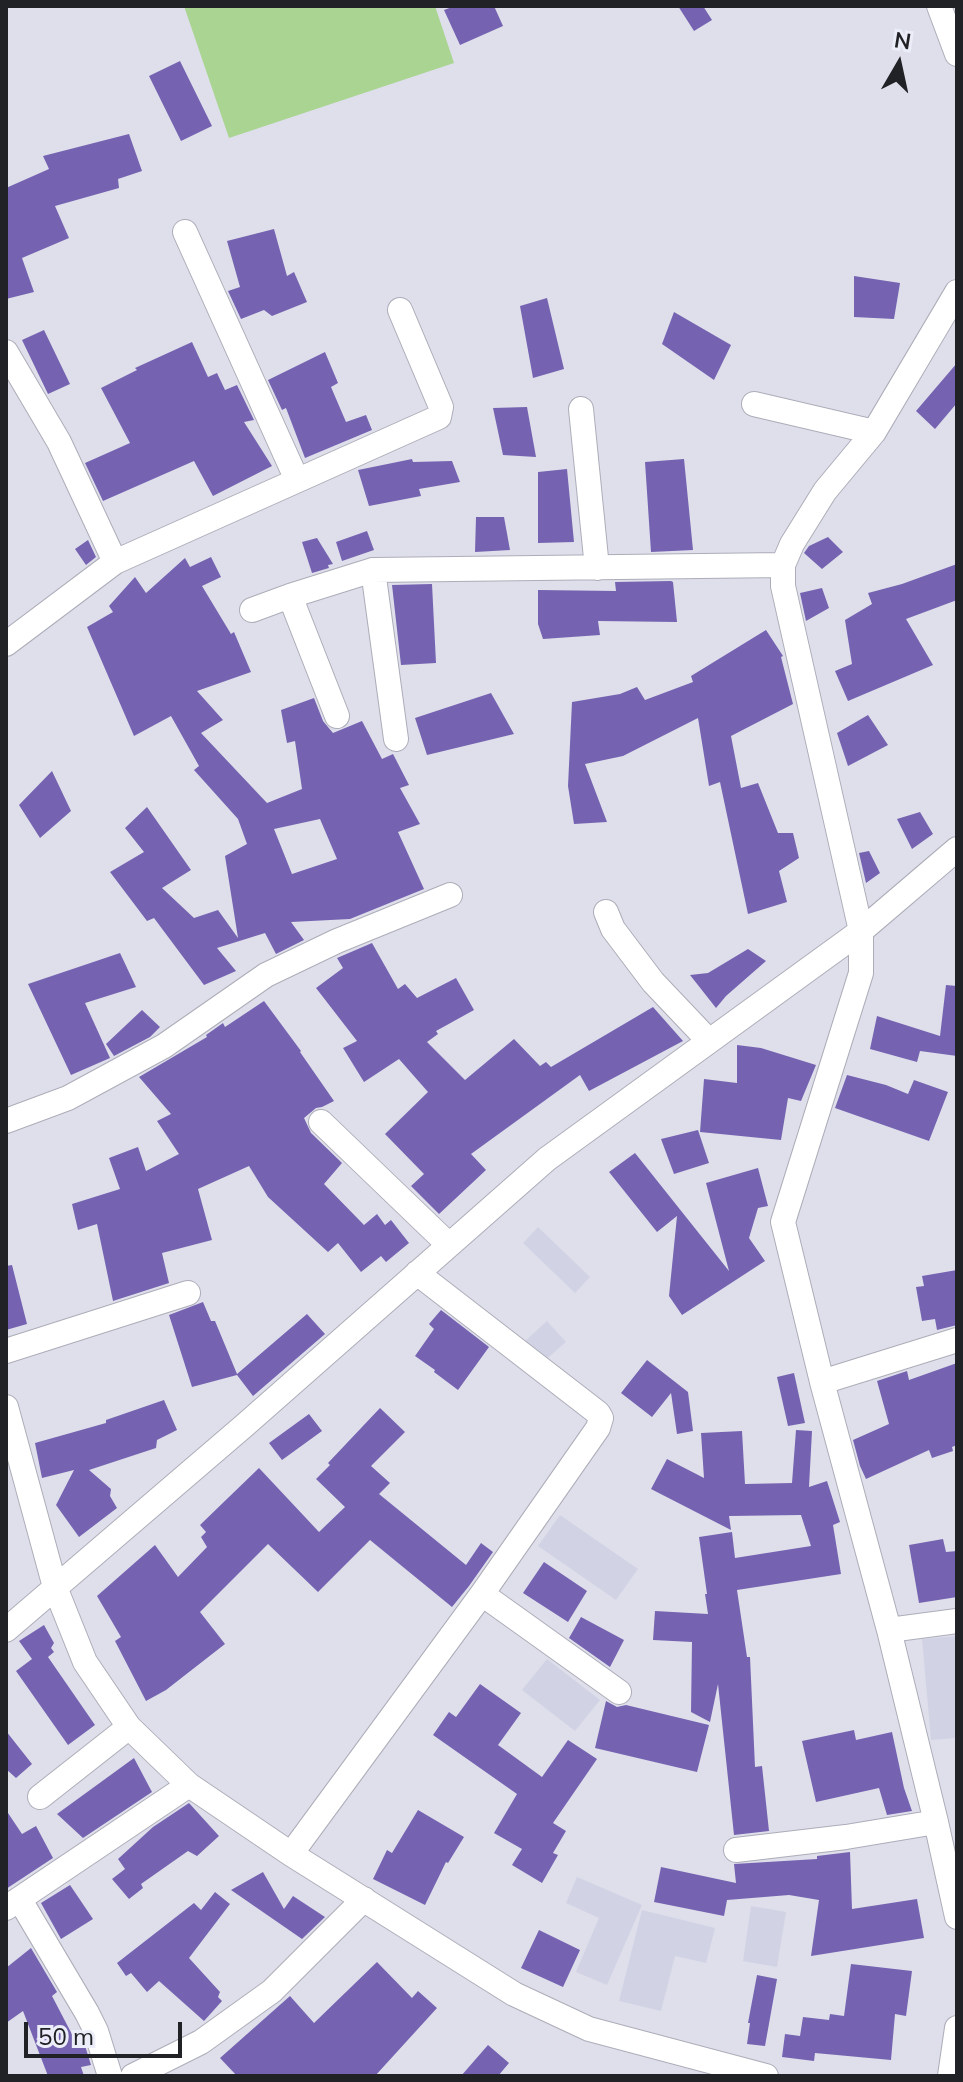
<!DOCTYPE html>
<style>
body{margin:0}
#map{position:relative;width:963px;height:2082px;overflow:hidden;background:#dedfeb;font-family:Mulish,sans-serif}
canvas{display:block}
.frame{position:absolute;inset:0;border:8px solid #212226;pointer-events:none}
.north{position:absolute;left:859px;top:24px;width:80px;height:80px;-webkit-text-stroke:6px #ebedf8;paint-order:stroke;rotate:9deg;font-size:22px;font-weight:700;line-height:32px;text-align:center;color:#212226}
.north::after{content:'';display:block;margin:auto;width:28px;height:36px;background:#212226;clip-path:polygon(50% 0,100% 100%,50% 72%,0 100%)}
.scale{position:absolute;left:24px;top:2022px;width:158px;height:36px;box-sizing:border-box;border:4px solid #212226;border-top:0;padding-left:10px;font-size:24px;line-height:28px;white-space:nowrap;color:#212226;-webkit-text-stroke:6px #ebedf8;paint-order:stroke}
</style>
<div id="map">
<canvas width="963" height="2082"></canvas>
<div class="frame"></div>
<div class="north">N</div>
<div class="scale">50 m</div>
</div>
<script>
const context = document.querySelector('canvas').getContext('2d');
context.lineJoin = 'round';
function fillPath(path, color) {
  context.fillStyle = color;
  context.fill(path, 'evenodd');
}
function poly(rows) {
  const path = new Path2D();
  for (const r of rows) {
    path.moveTo(r[0], r[1]);
    for (let i = 2; i < r.length; i += 2) path.lineTo(r[i], r[i + 1]);
  }
  return path;
}
function strokePath(path, color, width, dash) {
  context.strokeStyle = color;
  context.lineWidth = width;
  context.lineCap = dash ? 'butt' : 'round';
  context.setLineDash(dash || []);
  context.stroke(path);
}
fillPath(poly([
 [538,1227,590,1277,575,1293,523,1243],
 [547,1321,566,1342,542,1363,523,1343],
 [560,1515,638,1569,616,1600,538,1546],
 [957,1636,957,1738,931,1740,922,1639],
 [547,1659,600,1700,575,1731,522,1690],
 [577,1877,642,1905,607,1985,576,1972,599,1918,566,1903],
 [751,1906,786,1912,777,1967,743,1961],
 [642,1910,715,1928,706,1963,675,1956,661,2011,619,2001]
]), '#d1d3e5');
fillPath(poly([
 [184,6,435,6,454,63,229,138]
]), '#a9d491');
fillPath(poly([
 [455,6,494,6,503,26,460,45,444,10],
 [678,6,703,6,712,20,694,31],
 [180,61,212,126,181,141,149,76],
 [129,134,142,171,118,179,119,188,55,206,69,238,22,258,34,292,6,299,6,188,49,169,43,156],
 [274,229,287,276,294,272,307,302,272,316,264,310,241,319,228,291,240,287,227,241],
 [854,276,900,283,894,319,854,317],
 [547,298,564,369,533,378,520,306],
 [674,312,731,345,714,380,662,344],
 [44,330,70,384,48,394,22,340],
 [192,342,208,377,217,373,225,390,237,385,254,420,244,422,272,466,213,496,194,461,103,501,85,463,130,443,101,388,137,370,135,368],
 [325,352,338,383,331,387,346,422,366,415,372,430,305,458,286,408,282,410,268,380],
 [957,363,957,403,935,429,916,411],
 [527,407,536,457,503,455,493,408],
 [412,459,413,462,452,461,460,482,419,489,421,496,369,506,358,470],
 [684,459,693,550,651,552,645,462],
 [567,469,574,542,538,543,538,472],
 [476,517,504,517,510,550,475,552],
 [367,531,374,550,342,561,336,542],
 [828,537,843,552,822,569,804,553,809,546],
 [317,538,333,564,328,565,329,568,312,573,302,542],
 [88,540,96,557,86,565,75,549],
 [211,557,221,577,202,586,231,634,234,632,251,672,197,691,223,720,201,733,267,803,302,789,295,741,287,743,281,710,314,698,323,721,333,733,362,721,382,759,393,754,409,785,400,788,420,824,398,832,424,889,350,919,291,922,304,940,276,954,265,933,217,948,236,971,204,985,154,918,147,921,110,872,144,852,125,828,147,807,191,870,162,888,194,918,218,910,238,938,225,856,247,844,238,819,194,770,199,766,171,716,134,736,87,627,113,612,109,606,135,577,146,593,185,558,190,567],
 [320,819,337,859,292,874,274,829],
 [957,564,957,600,906,619,933,665,848,701,835,671,852,664,845,620,872,604,868,593,902,584],
 [671,581,673,582,677,622,598,621,600,635,543,639,538,624,538,590,616,591,615,582],
 [432,584,436,663,401,665,392,585],
 [822,588,829,608,806,621,800,593],
 [766,630,783,656,781,657,793,704,731,736,741,788,758,783,778,833,793,833,799,858,779,871,787,902,748,914,720,782,709,786,698,718,623,756,585,764,607,822,574,824,568,786,572,702,620,694,637,687,645,700,693,682,691,676],
 [491,693,514,734,427,755,415,718],
 [868,715,888,745,848,766,837,733],
 [52,771,71,811,40,838,19,805],
 [920,812,933,834,912,849,897,819],
 [869,851,880,873,866,883,859,853],
 [372,943,398,989,405,984,417,998,456,978,474,1010,436,1031,438,1034,427,1042,465,1080,514,1039,540,1066,546,1062,551,1067,653,1007,683,1041,589,1091,580,1075,471,1154,486,1170,439,1214,411,1186,424,1174,385,1134,428,1092,399,1059,364,1082,343,1048,357,1041,316,988,343,968,337,958],
 [748,949,766,961,726,996,716,1008,690,975,708,973],
 [120,953,136,987,85,1003,110,1058,71,1075,28,984],
 [946,985,957,986,957,1056,920,1051,917,1062,870,1049,877,1016,940,1036],
 [264,1001,301,1051,300,1052,334,1101,322,1107,316,1108,304,1118,311,1133,342,1163,324,1184,364,1225,377,1214,385,1225,391,1220,409,1243,386,1262,381,1256,361,1272,338,1243,328,1252,268,1197,249,1166,198,1189,212,1240,162,1253,169,1283,113,1301,97,1224,78,1230,72,1204,120,1189,109,1158,138,1147,146,1171,179,1154,157,1121,171,1114,139,1077,207,1037,206,1035,223,1023,225,1027],
 [142,1010,160,1027,150,1037,114,1056,106,1044],
 [737,1045,761,1048,816,1065,801,1101,788,1098,781,1140,700,1132,704,1079,737,1083],
 [847,1075,886,1085,908,1094,914,1080,948,1092,929,1141,835,1108],
 [698,1130,709,1163,674,1174,661,1139],
 [635,1153,729,1271,706,1183,758,1168,768,1206,758,1208,749,1238,765,1261,682,1315,669,1296,677,1216,657,1232,609,1172],
 [12,1265,27,1324,6,1330,6,1266],
 [957,1270,957,1325,937,1330,935,1319,922,1321,916,1287,924,1286,922,1276],
 [203,1302,211,1321,215,1321,237,1374,307,1314,325,1334,253,1396,237,1375,192,1387,169,1315],
 [441,1310,489,1347,458,1390,434,1372,435,1370,415,1356,434,1329,429,1324],
 [647,1360,688,1392,693,1431,677,1434,671,1393,652,1417,621,1393],
 [957,1363,957,1445,952,1447,953,1451,932,1458,929,1450,866,1479,860,1466,853,1440,889,1424,877,1381,907,1371,909,1380],
 [794,1373,805,1423,788,1426,777,1377],
 [164,1400,177,1430,157,1440,156,1448,89,1470,111,1489,110,1496,117,1508,79,1537,56,1505,74,1470,42,1478,35,1443,106,1423,106,1420],
 [380,1408,405,1432,371,1466,390,1483,379,1494,466,1565,481,1543,493,1552,469,1586,452,1607,370,1540,318,1592,268,1544,200,1612,225,1644,166,1690,146,1701,115,1641,121,1637,97,1596,155,1545,178,1577,207,1547,201,1537,206,1532,200,1525,259,1468,319,1532,345,1507,316,1479,330,1465,328,1463],
 [309,1414,322,1431,282,1460,269,1443],
 [796,1430,812,1431,809,1487,827,1481,840,1522,833,1525,841,1574,737,1590,747,1657,750,1657,755,1767,762,1766,769,1831,734,1835,718,1684,710,1722,691,1712,692,1642,653,1640,655,1611,708,1614,705,1594,707,1594,699,1537,732,1532,735,1558,811,1546,801,1515,729,1516,731,1530,651,1489,667,1459,704,1478,701,1433,742,1431,745,1484,792,1483],
 [943,1539,946,1552,957,1551,957,1597,919,1603,909,1545],
 [544,1562,587,1591,568,1622,523,1593],
 [581,1617,624,1640,610,1667,569,1638],
 [44,1625,54,1643,51,1648,54,1652,48,1657,95,1725,68,1745,16,1671,32,1659,19,1641],
 [480,1684,521,1713,498,1745,542,1777,568,1740,597,1759,553,1823,566,1831,553,1853,558,1855,542,1883,512,1865,522,1849,494,1833,517,1794,433,1735,449,1712,456,1717],
 [606,1701,617,1707,626,1705,709,1725,697,1772,595,1748],
 [854,1730,856,1740,892,1732,904,1788,912,1811,887,1815,879,1788,816,1802,802,1741],
 [6,1731,32,1764,16,1778,6,1769],
 [134,1758,152,1792,83,1838,57,1814],
 [189,1803,219,1836,197,1856,188,1851,141,1884,143,1888,129,1899,112,1879,125,1869,118,1859,153,1827],
 [6,1810,22,1834,36,1826,53,1858,6,1889],
 [418,1810,464,1837,448,1863,446,1862,425,1905,373,1879,387,1850,392,1853],
 [850,1852,852,1909,917,1899,924,1938,811,1956,819,1900,789,1895,727,1900,724,1916,654,1902,661,1867,736,1883,734,1864,817,1859,817,1856],
 [263,1872,284,1909,293,1896,325,1917,302,1939,231,1890],
 [70,1885,93,1919,61,1939,41,1903],
 [215,1892,230,1904,189,1958,220,1992,218,1997,222,2001,204,2021,159,1981,147,1992,131,1973,126,1976,117,1963,194,1903,201,1910],
 [539,1930,580,1950,563,1987,521,1968],
 [31,1948,57,1992,52,1996,76,2042,83,2039,91,2065,81,2067,84,2076,48,2076,23,2011,6,2023,6,1968],
 [377,1962,412,1998,418,1991,437,2008,375,2076,237,2076,220,2058,290,1996,314,2023],
 [851,1964,912,1971,906,2016,895,2014,891,2060,815,2053,814,2061,782,2057,785,2034,800,2036,803,2017,829,2020,830,2014,844,2016],
 [757,1975,777,1979,765,2046,747,2044,750,2023,748,2023],
 [488,2045,509,2063,498,2076,461,2076]
]), '#7563b1');
const minor = poly([
 [939,6,957,54],
 [185,232,297,480],
 [957,292,874,432,825,491,792,544,783,565,783,586,861,931,861,973,783,1222,822,1382,889,1630,936,1822,957,1917],
 [6,352,59,442,115,562],
 [754,404,874,432],
 [581,409,597,568],
 [373,570,396,739],
 [290,596,337,716],
 [252,610,290,596,373,570,783,565],
 [6,644,115,562,439,417,441,407,400,310],
 [606,912,613,929,653,982,709,1041],
 [6,1121,68,1098,164,1046,266,975,337,941,450,895],
 [321,1122,449,1245],
 [6,1351,188,1293],
 [822,1382,957,1340],
 [6,1407,55,1587,85,1662,129,1727,189,1785,291,1854,514,1994,589,2029,766,2076],
 [482,1594,619,1692],
 [6,1630,245,1425,547,1159,861,931,957,849],
 [889,1630,957,1621],
 [40,1797,129,1727],
 [736,1850,846,1837,936,1822],
 [291,1854,482,1594,598,1428,601,1418,598,1413,417,1273],
 [20,1900,87,2013,96,2031,110,2076],
 [6,1908,189,1785],
 [133,2076,201,2042,272,1991,364,1899],
 [950,2076,957,2028]
]);
strokePath(minor, '#acadb8', 26);
strokePath(minor, '#fff', 24);
</script>
